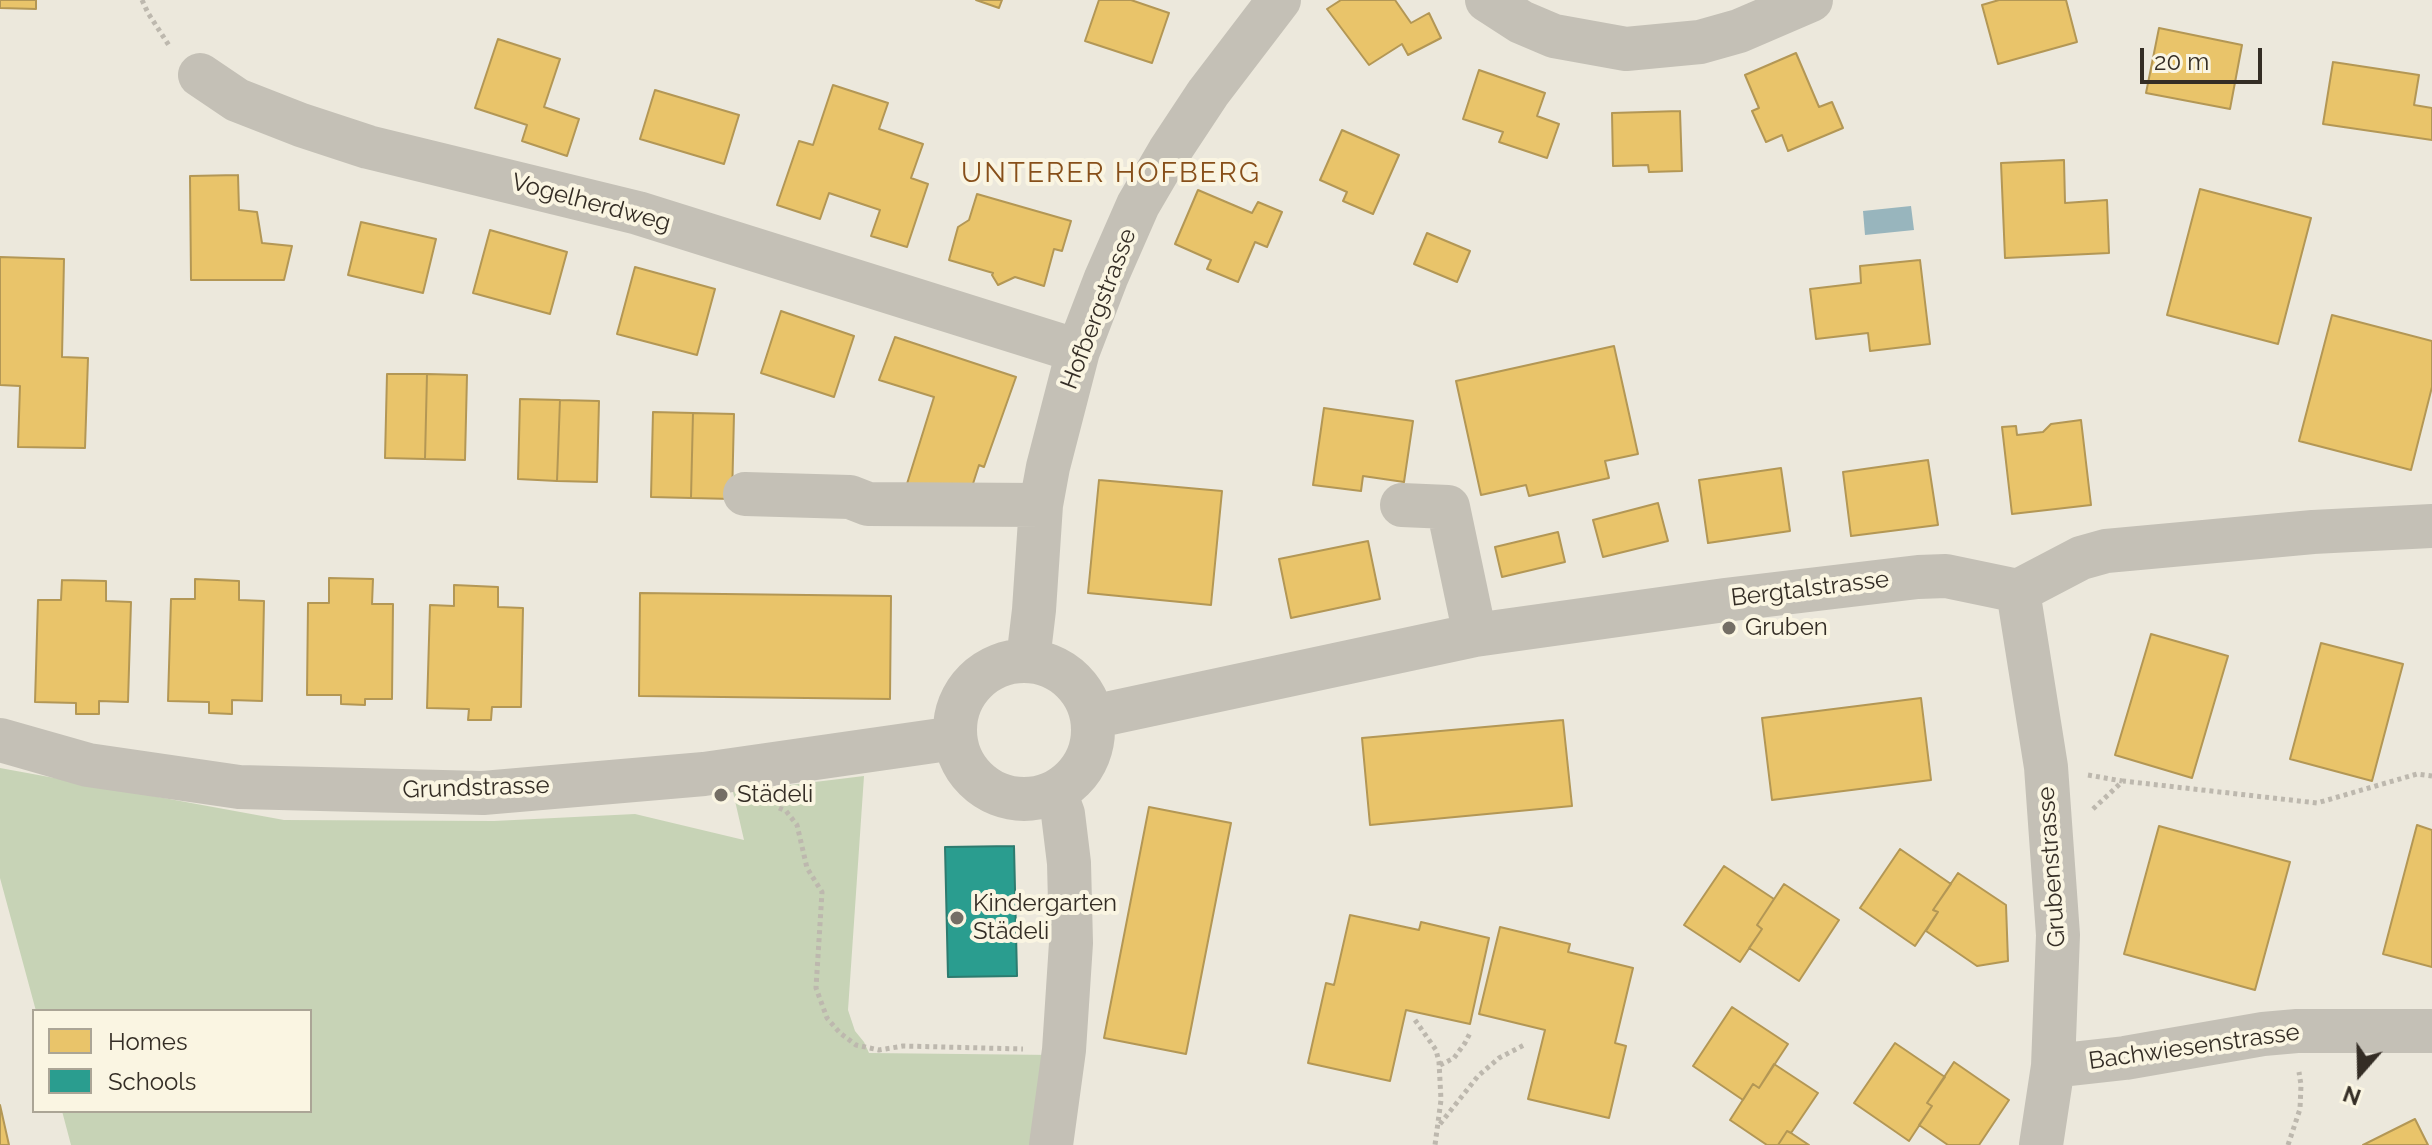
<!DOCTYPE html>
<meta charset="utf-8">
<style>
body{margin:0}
#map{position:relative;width:2432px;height:1145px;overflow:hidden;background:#ece8dc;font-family:Raleway,sans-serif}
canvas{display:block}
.legend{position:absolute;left:32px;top:1009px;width:280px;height:104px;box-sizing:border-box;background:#faf5e2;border:2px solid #aba596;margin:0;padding:10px 14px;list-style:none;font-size:24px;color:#342d25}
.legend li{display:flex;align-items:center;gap:16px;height:40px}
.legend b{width:40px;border:2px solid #aba596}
.north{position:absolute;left:2320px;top:1033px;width:80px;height:80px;-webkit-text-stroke:6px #faf5e2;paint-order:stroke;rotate:200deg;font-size:22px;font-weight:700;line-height:32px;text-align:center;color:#342d25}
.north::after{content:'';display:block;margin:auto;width:28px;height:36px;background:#342d25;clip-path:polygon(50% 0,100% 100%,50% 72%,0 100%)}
.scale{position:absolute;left:2140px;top:48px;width:122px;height:36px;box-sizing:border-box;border:4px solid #342d25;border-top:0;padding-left:10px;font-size:24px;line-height:28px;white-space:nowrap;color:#342d25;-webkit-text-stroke:6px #faf5e2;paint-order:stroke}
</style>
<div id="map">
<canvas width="2432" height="1145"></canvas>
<ul class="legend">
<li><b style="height:22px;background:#e9c46a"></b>Homes</li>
<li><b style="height:22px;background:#2a9d8f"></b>Schools</li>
</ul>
<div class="north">N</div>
<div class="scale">20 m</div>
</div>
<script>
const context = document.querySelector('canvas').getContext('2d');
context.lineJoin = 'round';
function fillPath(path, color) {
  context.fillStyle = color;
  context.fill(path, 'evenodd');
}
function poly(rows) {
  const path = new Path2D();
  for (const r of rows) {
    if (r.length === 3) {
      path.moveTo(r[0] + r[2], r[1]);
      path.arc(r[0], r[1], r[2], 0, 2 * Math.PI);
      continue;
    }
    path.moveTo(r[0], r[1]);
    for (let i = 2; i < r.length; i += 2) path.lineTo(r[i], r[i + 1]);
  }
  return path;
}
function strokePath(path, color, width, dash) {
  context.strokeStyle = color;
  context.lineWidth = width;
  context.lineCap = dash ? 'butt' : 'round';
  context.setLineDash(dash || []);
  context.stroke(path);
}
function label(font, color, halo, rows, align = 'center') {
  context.font = font + ' Raleway,sans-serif';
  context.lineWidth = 8;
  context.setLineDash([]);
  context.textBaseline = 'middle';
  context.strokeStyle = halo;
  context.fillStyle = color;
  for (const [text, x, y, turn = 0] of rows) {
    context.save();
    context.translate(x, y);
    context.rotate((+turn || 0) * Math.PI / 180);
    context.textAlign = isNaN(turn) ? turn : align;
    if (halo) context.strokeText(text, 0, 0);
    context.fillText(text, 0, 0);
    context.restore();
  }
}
fillPath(poly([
 [0,768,284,820,494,821,635,814,744,840,733,792,864,776,848,1010,855,1031,864,1042,869,1053,1054,1055,1042,1145,71,1145,62,1111,310,1111,310,1011,36,1011,0,878]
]), '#c7d3b6');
fillPath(poly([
 [1911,206,1914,230,1865,235,1863,211]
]), '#98b5bd');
const homes = poly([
 [0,0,36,0,36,9,0,8,0,0],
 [976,0,1002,0,999,8,976,0],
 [1099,0,1131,0,1169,13,1152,63,1085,41,1099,0],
 [1341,0,1395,0,1411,23,1429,13,1441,38,1408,55,1402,44,1369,65,1327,9,1341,0],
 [1999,0,2066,0,2077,42,1998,64,1982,5,1999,0],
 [2159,28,2242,45,2230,109,2146,93,2159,28],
 [498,39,560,59,544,107,579,119,567,156,522,141,527,125,475,108,498,39],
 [1796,53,1819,107,1832,102,1843,128,1788,151,1782,135,1766,142,1752,111,1759,108,1745,75,1796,53],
 [2333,62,2419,75,2414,105,2432,108,2432,140,2323,124,2333,62],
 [1479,70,1545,93,1537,116,1559,124,1547,158,1499,142,1503,132,1463,119,1479,70],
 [833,85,888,103,879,129,923,144,911,178,928,184,907,247,871,236,880,210,829,193,820,219,777,205,799,141,813,145,833,85],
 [655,90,739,115,724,164,640,139,655,90],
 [1680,111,1682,171,1649,172,1648,165,1613,166,1612,113,1680,111],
 [1342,130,1399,155,1373,214,1343,201,1347,192,1320,180,1342,130],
 [2064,160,2065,203,2107,200,2109,253,2005,258,2001,163,2064,160],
 [238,175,239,210,257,212,262,243,292,246,284,280,191,280,190,176,238,175],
 [2200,189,2311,218,2278,344,2167,315,2200,189],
 [1198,190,1252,213,1258,202,1282,212,1267,247,1255,242,1238,282,1207,269,1211,260,1175,244,1198,190],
 [977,194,1071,221,1062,251,1054,249,1044,286,1015,277,998,285,992,275,993,273,949,260,958,227,969,220,977,194],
 [361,222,436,239,423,293,348,275,361,222],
 [490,230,567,252,550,314,473,293,490,230],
 [1427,233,1470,251,1457,282,1414,264,1427,233],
 [0,257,64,259,62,357,88,358,85,448,18,447,20,386,0,385,0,257],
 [1920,260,1930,344,1870,351,1868,333,1816,339,1810,289,1861,283,1860,266,1920,260],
 [635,267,715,289,697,355,617,334,635,267],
 [781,311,854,336,834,397,761,373,781,311],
 [2332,315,2432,341,2432,387,2411,470,2299,441,2332,315],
 [895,337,1016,377,984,467,979,465,971,490,906,487,934,397,879,380,895,337],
 [1614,346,1638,454,1605,461,1609,478,1529,496,1526,485,1481,495,1456,381,1614,346],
 [387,374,427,374,425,459,385,458,387,374],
 [427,374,467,375,465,460,425,459,427,374],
 [520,399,560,400,557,481,518,479,520,399],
 [560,400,599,401,597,482,557,481,560,400],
 [1324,408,1413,421,1404,482,1363,476,1361,491,1313,485,1324,408],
 [653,412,693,413,691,498,651,497,653,412],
 [693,413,734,414,732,499,691,498,693,413],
 [2081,420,2091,505,2012,514,2002,427,2016,426,2017,435,2043,432,2051,424,2081,420],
 [1928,460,1938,525,1851,536,1843,472,1928,460],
 [1781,468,1790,531,1708,543,1699,480,1781,468],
 [1099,480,1222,491,1211,605,1088,593,1099,480],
 [1658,503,1668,541,1603,557,1593,520,1658,503],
 [1558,532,1565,562,1502,577,1495,547,1558,532],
 [1368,541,1380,599,1291,618,1279,559,1368,541],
 [329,578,373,579,372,604,393,604,392,699,365,699,365,705,341,704,341,695,307,695,308,603,329,603,329,578],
 [195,579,239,581,239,600,264,601,262,701,232,700,232,714,209,713,209,702,168,701,171,599,195,599,195,579],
 [62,580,106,581,106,601,131,602,128,702,99,701,99,714,76,714,76,703,35,702,38,600,61,600,62,580],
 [454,585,498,587,498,607,523,608,521,707,492,707,491,720,468,720,469,709,427,708,430,605,454,606,454,585],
 [640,593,891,596,890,699,639,696,640,593],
 [2151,634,2228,656,2192,778,2115,755,2151,634],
 [2321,643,2403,664,2372,781,2290,759,2321,643],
 [1921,698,1931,780,1772,800,1762,718,1921,698],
 [1563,720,1572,806,1370,825,1362,738,1563,720],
 [1149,807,1231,823,1186,1054,1104,1038,1149,807],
 [2417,825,2432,830,2432,967,2383,954,2417,825],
 [2159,826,2290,862,2255,990,2124,954,2159,826],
 [1900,849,1951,884,1933,910,1938,912,1915,946,1860,908,1900,849],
 [1724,866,1774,899,1757,925,1762,929,1740,962,1684,925,1724,866],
 [1958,873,2006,905,2008,961,1977,966,1926,931,1938,912,1933,910,1958,873],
 [1784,884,1839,920,1799,981,1749,948,1762,929,1757,925,1784,884],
 [1350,915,1419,930,1421,922,1489,938,1470,1024,1406,1010,1390,1081,1308,1063,1326,983,1334,985,1350,915],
 [1500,927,1570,944,1568,952,1633,968,1615,1043,1626,1046,1609,1118,1528,1099,1545,1030,1479,1014,1500,927],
 [1732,1007,1788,1044,1759,1088,1753,1084,1743,1100,1693,1066,1732,1007],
 [1895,1043,1945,1077,1927,1103,1932,1106,1909,1141,1854,1103,1895,1043],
 [1954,1062,2009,1100,1979,1145,1948,1145,1919,1125,1932,1106,1927,1103,1954,1062],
 [1774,1064,1818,1093,1791,1133,1787,1131,1778,1145,1767,1145,1730,1120,1753,1084,1759,1088,1774,1064],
 [0,1105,9,1145,0,1145,0,1105],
 [2415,1119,2428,1145,2363,1145,2415,1119],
 [1787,1131,1791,1133,1809,1145,1778,1145,1787,1131]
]);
fillPath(homes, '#e9c46a');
strokePath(homes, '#b39755', 2);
const schools = poly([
 [1014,846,1017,976,948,977,945,847,1014,846]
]);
fillPath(schools, '#2a9d8f');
strokePath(schools, '#2d7b6f', 2);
strokePath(poly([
 [142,0,148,13,170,47],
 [2088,775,2122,781],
 [779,808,786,811,797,825,807,868,822,892,816,988,827,1018,840,1033,856,1045,879,1050,903,1046,1023,1049],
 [2093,809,2123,781,2317,803,2417,774,2432,776],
 [1415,1020,1436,1050,1439,1062,1441,1100,1435,1145],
 [1440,1065,1454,1058,1465,1043,1470,1033],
 [1440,1124,1478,1076,1499,1058,1526,1044],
 [2288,1145,2300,1109,2301,1085,2299,1072]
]), '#bdb8ae', 5, [4, 4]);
strokePath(poly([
 [1487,0,1521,22,1554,36,1626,49,1700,42,1739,31,1811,0],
 [200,75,237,100,301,125,368,147,638,213,1078,351],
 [745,494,850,497,868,504,1041,505],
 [1402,505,1448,507,1475,635],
 [2018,591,2046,767,2058,935,2053,1066,2041,1145],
 [1028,660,1034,610,1041,505,1048,467,1078,351,1106,278,1138,205,1169,152,1208,93,1279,0],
 [1024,730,69],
 [1092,717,1475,635,1725,600,1918,577,1946,576,2018,591,2081,558,2106,551,2313,532,2432,526],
 [0,740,88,765,239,787,483,793,704,774,955,738],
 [2053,1066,2125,1058,2263,1034,2297,1031,2432,1031],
 [1051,1145,1064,1050,1071,943,1069,863,1063,814,1055,792]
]), '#c4c0b6', 44);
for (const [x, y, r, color] of [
 [1729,628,8,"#746e65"],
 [721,795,8,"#746e65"],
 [957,918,8,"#746e65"]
]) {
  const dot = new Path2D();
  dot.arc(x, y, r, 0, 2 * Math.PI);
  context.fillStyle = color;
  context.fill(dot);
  strokePath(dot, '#faf5e2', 3);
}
label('24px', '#342d25', '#faf5e2', [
 ["Vogelherdweg",591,203,15],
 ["Hofbergstrasse",1099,309,-69],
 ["Bergtalstrasse",1810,589,-7],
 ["Grundstrasse",476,788,-2],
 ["Grubenstrasse",2052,867,-94],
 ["Bachwiesenstrasse",2194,1047,-8]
]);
label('24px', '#342d25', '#faf5e2', [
 ["Gruben",1745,628],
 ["Städeli",737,795],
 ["Kindergarten",973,904],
 ["Städeli",973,932]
], 'left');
context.letterSpacing = '2px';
label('28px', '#874f1a', '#faf5e2', [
 ["UNTERER HOFBERG",1111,174]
]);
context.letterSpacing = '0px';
</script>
